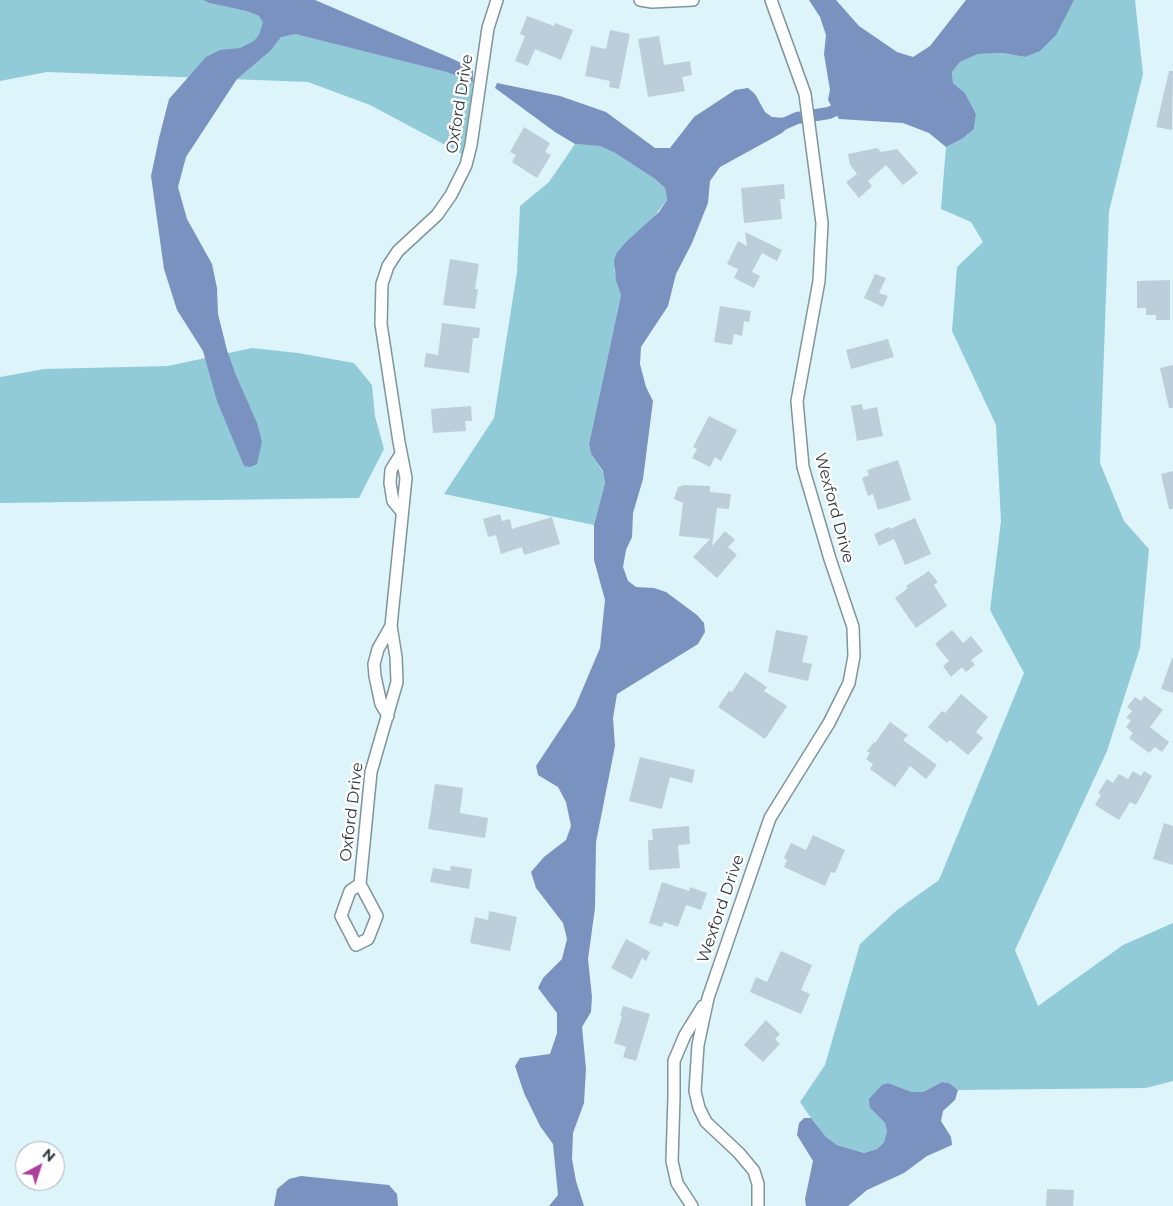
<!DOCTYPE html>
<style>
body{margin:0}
#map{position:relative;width:1173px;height:1206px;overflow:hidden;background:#ddf4fa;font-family:Montserrat,sans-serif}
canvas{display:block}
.north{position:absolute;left:15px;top:1141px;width:50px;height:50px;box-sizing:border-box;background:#fff;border:1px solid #adb0b1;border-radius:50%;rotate:40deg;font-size:14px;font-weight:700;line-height:20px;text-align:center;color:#313a3c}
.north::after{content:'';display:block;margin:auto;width:18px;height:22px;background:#ae3f9e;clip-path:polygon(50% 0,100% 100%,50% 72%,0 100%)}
</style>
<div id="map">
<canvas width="1173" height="1206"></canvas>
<div class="north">N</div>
</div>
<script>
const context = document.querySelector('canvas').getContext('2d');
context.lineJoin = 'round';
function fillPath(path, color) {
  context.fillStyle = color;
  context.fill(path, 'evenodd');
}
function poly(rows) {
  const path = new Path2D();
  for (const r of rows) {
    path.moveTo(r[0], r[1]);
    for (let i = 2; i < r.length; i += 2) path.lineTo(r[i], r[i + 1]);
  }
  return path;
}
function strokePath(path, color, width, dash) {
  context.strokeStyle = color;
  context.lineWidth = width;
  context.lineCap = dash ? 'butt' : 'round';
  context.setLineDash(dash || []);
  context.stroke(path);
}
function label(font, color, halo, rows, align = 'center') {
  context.font = font + ' Montserrat,sans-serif';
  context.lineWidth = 5;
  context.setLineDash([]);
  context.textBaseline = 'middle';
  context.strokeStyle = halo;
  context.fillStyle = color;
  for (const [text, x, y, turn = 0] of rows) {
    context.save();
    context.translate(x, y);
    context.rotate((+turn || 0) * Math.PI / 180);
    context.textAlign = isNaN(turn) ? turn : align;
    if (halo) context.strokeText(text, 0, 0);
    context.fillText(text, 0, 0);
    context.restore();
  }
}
fillPath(poly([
 [0,0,203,0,209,3,246,11,259,16,295,34,446,72,473,82,464,155,370,105,308,82,47,72,0,81],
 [1074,0,1135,0,1143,74,1109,211,1100,463,1124,521,1149,549,1140,648,1107,751,1015,950,1038,1006,1123,945,1173,923,1173,1081,1146,1088,958,1090,949,1083,942,1082,923,1092,912,1092,888,1083,870,1108,885,1123,887,1131,884,1142,877,1149,864,1153,837,1145,826,1137,811,1118,800,1102,825,1065,860,944,897,910,939,880,1024,673,990,610,1001,521,996,425,952,331,957,267,983,242,971,222,941,209,946,147,962,139,974,129,976,114,965,93,953,83,952,72,960,62,978,54,1003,53,1025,57,1067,11],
 [575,144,600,146,615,153,655,179,665,188,667,200,614,269,621,295,589,444,591,454,603,472,605,483,594,525,444,494,494,418,517,272,520,206,549,182],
 [252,348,298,353,354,363,372,385,375,416,384,449,359,498,0,503,0,377,44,369,168,366]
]), '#92cbd8');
fillPath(poly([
 [203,0,315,0,453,59,473,69,473,82,446,72,295,34,281,37,270,51,237,79,186,157,178,187,187,219,212,264,217,288,218,314,227,350,235,373,257,423,262,442,257,464,250,467,244,466,217,401,203,351,177,310,164,269,151,176,159,138,169,99,206,57,220,50,240,48,254,41,259,35,263,22,259,16,246,11,209,3],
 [809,0,836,0,859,26,897,52,913,57,930,46,966,0,1074,0,1056,35,1040,51,1025,57,1003,53,978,54,960,62,952,72,953,83,965,93,976,114,974,129,962,139,946,147,929,133,903,123,839,119,828,100,830,90,824,54,826,35,820,17],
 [497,83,560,96,606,112,655,148,670,148,694,117,735,90,748,88,755,94,765,112,772,117,786,118,789,126,782,133,720,167,710,181,708,203,692,243,676,274,668,306,641,347,640,364,646,387,653,401,643,479,633,513,632,537,626,550,623,567,628,581,636,587,654,588,666,592,697,615,704,623,705,632,698,644,617,694,613,718,615,746,596,842,595,908,588,959,592,997,591,1012,582,1027,586,1069,584,1103,573,1133,572,1159,576,1181,584,1206,549,1206,558,1195,553,1144,540,1126,524,1093,515,1066,520,1058,550,1054,557,1033,557,1013,538,988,543,978,562,959,567,939,563,923,536,888,531,872,544,857,566,840,571,826,566,802,558,787,538,775,536,766,575,707,600,648,605,600,594,560,594,525,605,483,603,471,591,454,589,444,621,295,616,280,614,261,616,254,625,243,659,212,667,200,665,188,655,179,615,153,600,146,575,144,555,132,495,88],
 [942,1082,949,1083,958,1090,955,1100,943,1111,941,1121,951,1137,952,1145,927,1156,904,1173,867,1190,848,1206,806,1206,805,1199,813,1161,797,1135,799,1123,804,1118,811,1118,826,1137,837,1145,864,1153,877,1149,884,1142,887,1131,885,1123,870,1108,869,1099,882,1085,888,1083,912,1092,923,1092],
 [301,1176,389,1185,397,1194,398,1206,274,1206,277,1189,289,1179]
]), '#7a92bf');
strokePath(poly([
 [772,129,797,118,829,113,848,104]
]), '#7a92bf', 12);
fillPath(poly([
 [527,16,554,26,555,23,573,30,561,60,535,49,528,66,515,61,525,36,520,34],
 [610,30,630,34,619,89,609,87,610,81,585,76,591,46,606,49],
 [659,36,664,65,690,61,692,75,682,77,685,91,648,97,638,39],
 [1169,71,1173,71,1172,130,1156,127],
 [524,127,550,143,545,152,551,155,537,178,512,162,516,155,510,152],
 [877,148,881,152,897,149,918,173,903,185,886,165,868,181,872,186,859,198,846,182,857,174,850,165,848,154],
 [784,184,785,199,780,199,782,219,744,223,741,188],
 [745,232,782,250,777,261,762,253,752,272,760,276,754,288,734,278,738,269,727,264,738,241,747,246],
 [450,259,479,264,475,289,478,289,475,309,443,305],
 [875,274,886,278,879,293,888,296,883,307,864,298],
 [1170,280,1170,320,1156,320,1156,315,1146,315,1146,308,1137,308,1137,281],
 [720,306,751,311,749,322,744,321,742,336,734,334,732,345,714,342],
 [442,323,480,328,479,338,473,338,469,373,424,367,426,353,438,355],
 [888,339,894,357,851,369,846,350],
 [1173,365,1173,408,1169,408,1160,368],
 [862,404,863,410,877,407,883,436,857,441,851,406],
 [471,406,472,421,465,421,466,431,433,433,431,409],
 [709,416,737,430,721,461,715,457,710,467,692,458,697,449,693,447],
 [898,460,911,500,878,510,873,494,868,496,862,478,869,475,867,470],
 [1173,471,1173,509,1169,509,1161,474],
 [684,485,710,486,710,492,731,494,729,509,717,508,712,546,725,531,735,540,728,547,737,555,717,578,693,557,710,539,679,536,683,503,674,499,678,487],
 [500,514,502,521,510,519,512,529,552,517,560,544,524,555,522,547,501,554,496,535,488,537,483,519],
 [915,518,931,554,905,565,894,539,879,546,874,534,889,527,890,529],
 [929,571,938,582,934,585,947,606,916,628,895,598,908,588,906,586],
 [776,630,808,636,802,662,812,664,808,681,768,672],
 [952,630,963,643,971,636,983,651,971,660,975,665,966,672,962,667,951,677,943,666,949,661,935,644],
 [1172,658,1173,658,1173,693,1161,689],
 [745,672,767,687,764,691,787,706,765,739,718,707,729,691,732,692],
 [961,694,988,717,976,732,983,738,968,755,950,740,947,743,928,727,942,711,945,713],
 [1144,696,1163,710,1150,727,1169,742,1162,752,1155,747,1149,753,1129,738,1133,733,1126,727,1131,720,1126,718,1132,711,1127,707,1135,697,1141,701],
 [890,722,908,735,903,740,937,765,926,779,910,766,895,787,870,769,873,764,866,759,870,753,867,751,874,742,875,743],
 [640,757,695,770,692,783,670,777,662,809,629,801],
 [1133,771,1141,776,1144,771,1152,776,1136,805,1130,802,1119,820,1095,805,1101,795,1098,793,1107,779,1113,783,1119,774,1128,779],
 [435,784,463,788,460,813,488,818,485,838,428,829],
 [1164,823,1173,826,1173,865,1153,859],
 [689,826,690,844,678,845,680,868,649,870,648,840,653,840,652,829],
 [813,835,845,850,835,873,831,872,825,886,784,867,787,860,784,858,791,843,806,850],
 [451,866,472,869,469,889,430,882,433,868,450,871],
 [662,882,689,891,690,887,707,893,701,910,686,905,678,927,664,922,662,927,649,923],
 [489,911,517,917,510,951,470,943,475,917,488,920],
 [626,939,650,952,646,961,642,958,632,979,611,968],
 [781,951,812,965,801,990,810,994,801,1014,750,992,756,977,767,982],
 [623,1006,650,1014,636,1061,623,1057,626,1047,614,1043,622,1016,620,1015],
 [766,1020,780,1034,775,1039,780,1044,763,1062,744,1045],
 [1047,1189,1074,1190,1073,1206,1046,1206]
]), '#bcceda');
const street = poly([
 [640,0,652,2,693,0],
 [401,454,391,470,390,483,393,501,402,512],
 [388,716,381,704,375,676,374,664,378,649,391,626],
 [360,884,350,891,341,916,356,945,368,939,377,916,360,884,371,772,397,682,396,657,391,626,406,478,399,442,381,324,382,284,388,266,398,251,437,215,451,195,466,165,471,145,488,28,497,0],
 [692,1206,677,1183,672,1161,674,1097,674,1061,685,1035,703,1006],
 [758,1206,758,1184,754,1171,739,1153,706,1122,699,1108,695,1091,698,1045,708,998,770,818,829,723,849,683,854,656,853,627,830,559,803,467,797,401,819,281,822,223,805,94,771,0]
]);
strokePath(street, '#7f959a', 14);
strokePath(street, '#fff', 11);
label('16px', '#313a3c', '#fff', [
 ["Oxford Drive",460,104,-81],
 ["Wexford Drive",834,508,75],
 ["Oxford Drive",352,812,-83],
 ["Wexford Drive",721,909,-71]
]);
</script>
